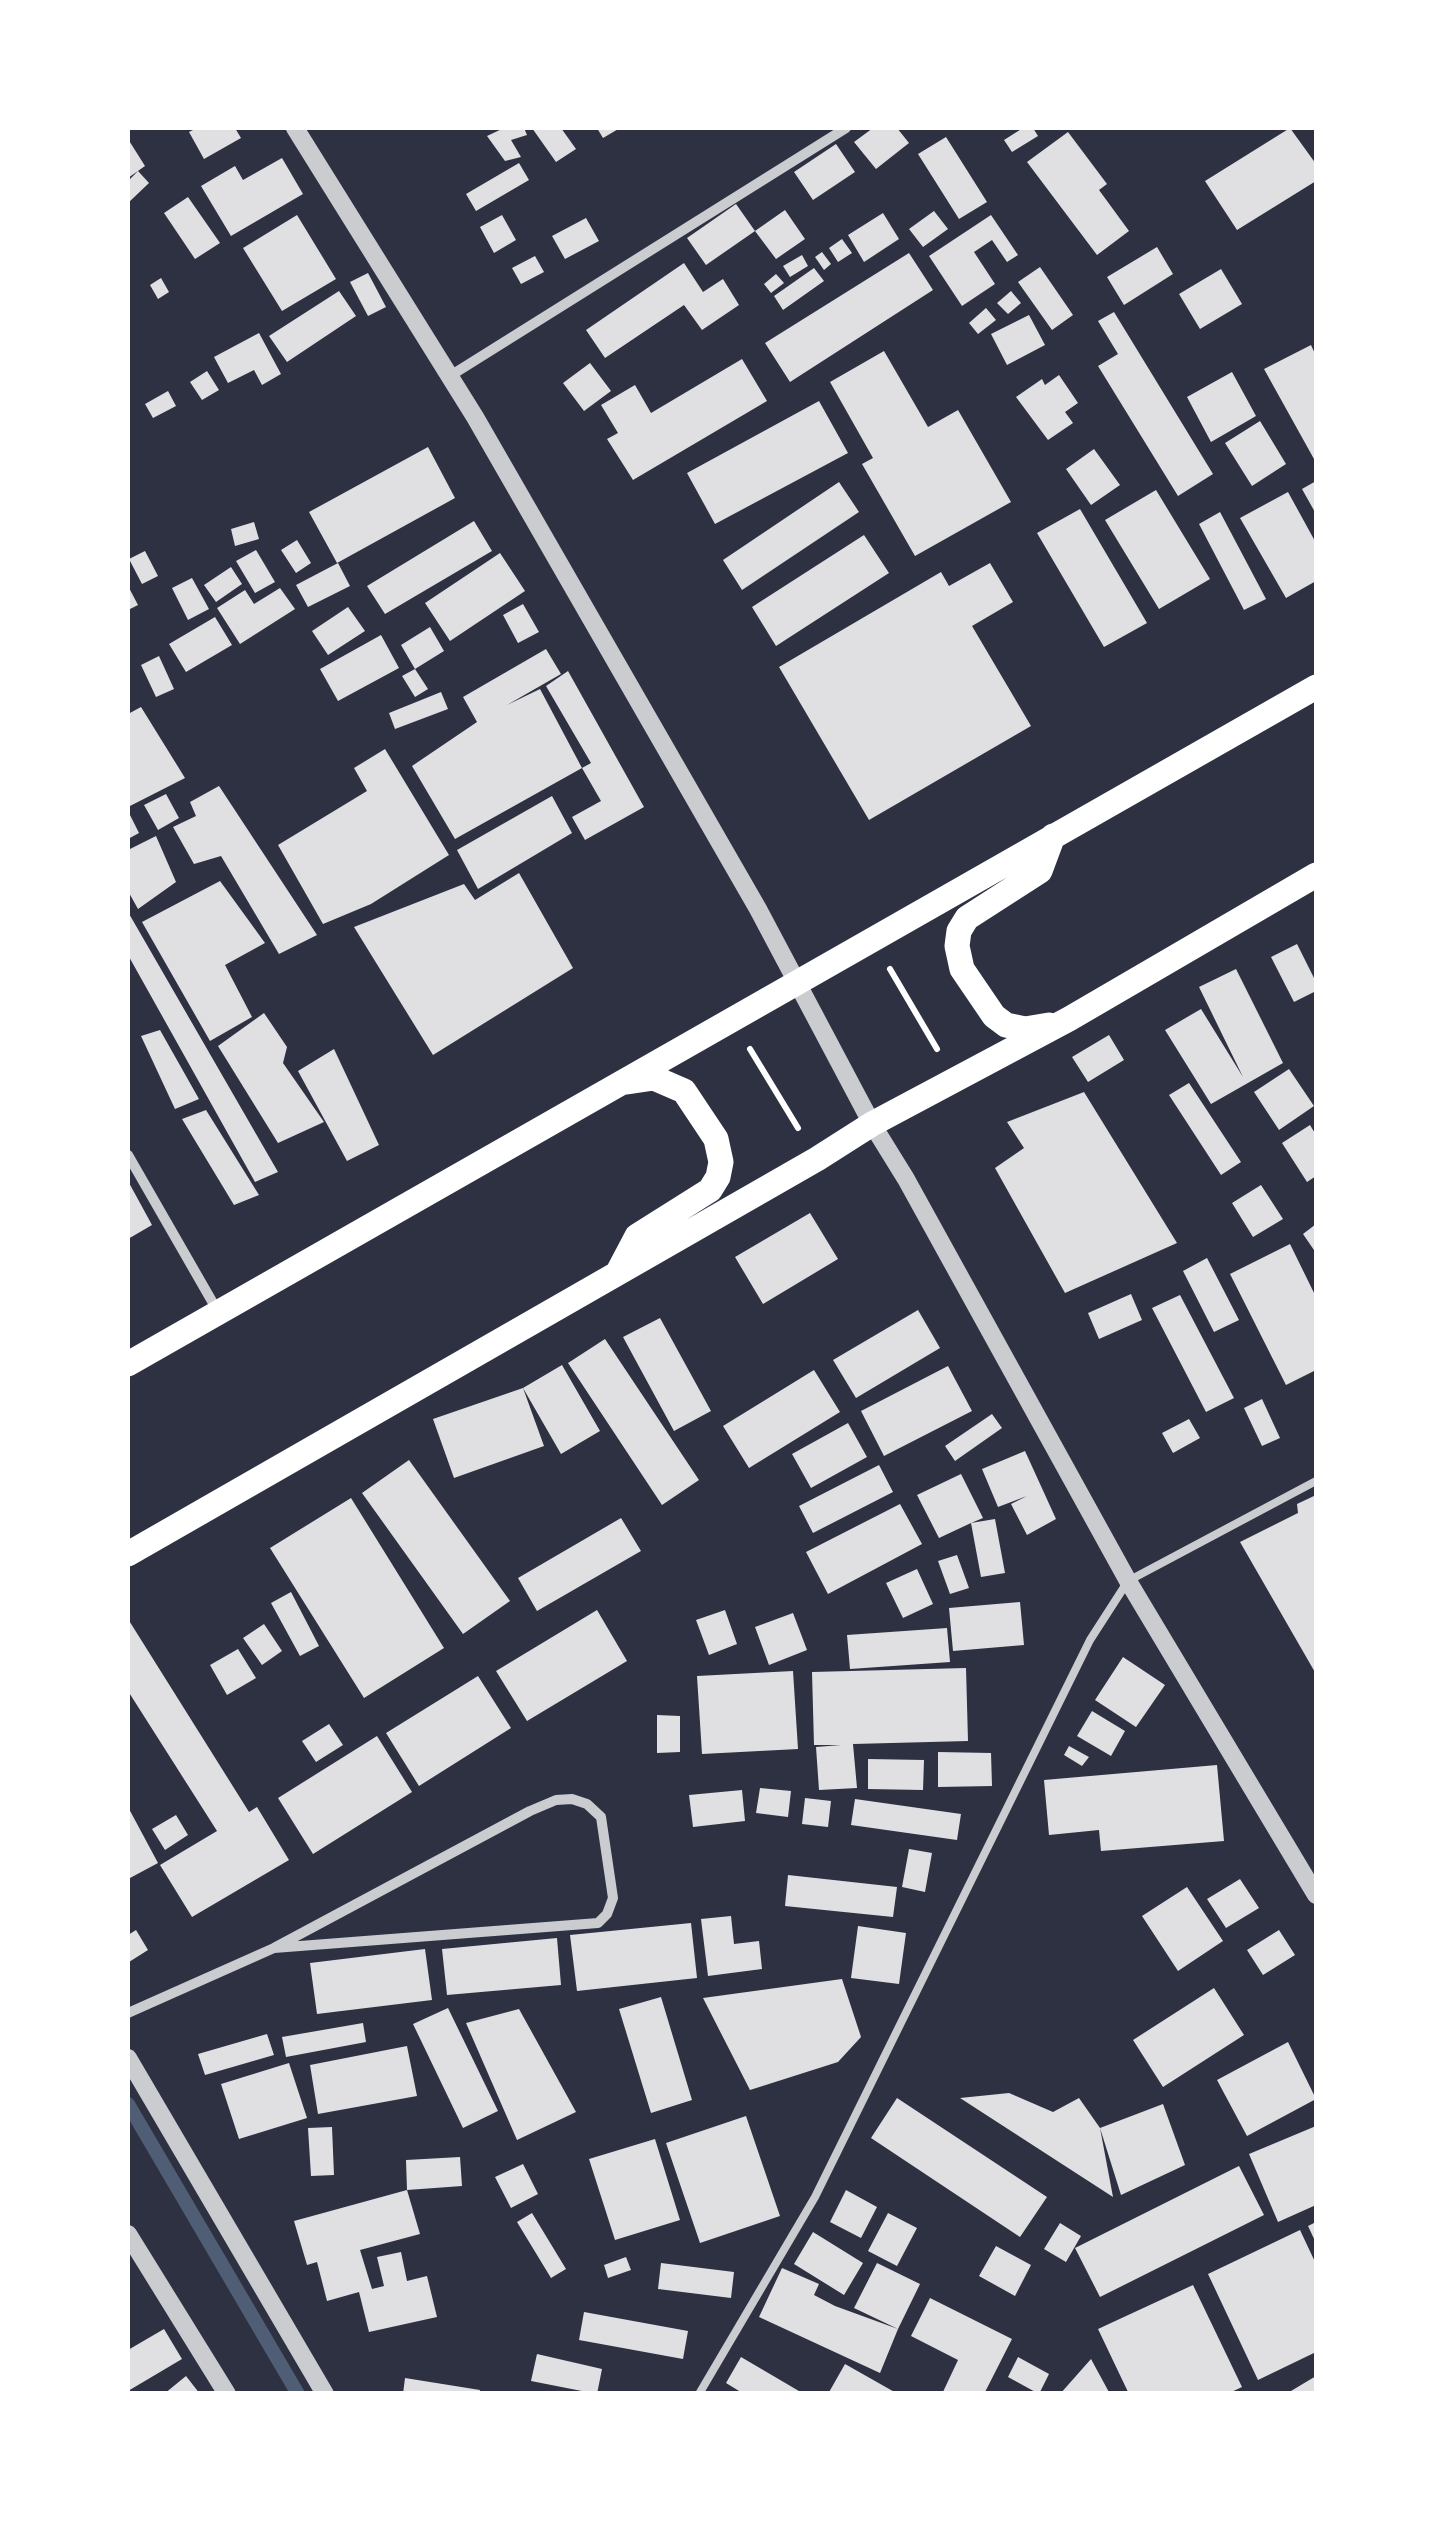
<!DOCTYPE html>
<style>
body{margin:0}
#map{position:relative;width:1444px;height:2521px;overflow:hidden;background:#2d3142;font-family:Figtree,sans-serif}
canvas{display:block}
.frame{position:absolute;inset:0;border:130px solid #fff;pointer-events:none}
</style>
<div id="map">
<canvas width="1444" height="2521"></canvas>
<div class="frame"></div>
</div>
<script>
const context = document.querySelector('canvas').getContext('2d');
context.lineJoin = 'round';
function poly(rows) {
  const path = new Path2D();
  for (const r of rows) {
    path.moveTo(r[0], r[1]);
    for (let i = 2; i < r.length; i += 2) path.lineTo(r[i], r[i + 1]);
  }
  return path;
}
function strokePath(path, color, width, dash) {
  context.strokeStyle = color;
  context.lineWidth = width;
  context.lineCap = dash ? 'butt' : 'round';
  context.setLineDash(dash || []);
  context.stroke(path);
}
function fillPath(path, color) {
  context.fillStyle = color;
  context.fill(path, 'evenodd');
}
strokePath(poly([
 [128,2104,298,2394]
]), '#4f5d75', 14);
fillPath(poly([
 [197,128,235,128,241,138,204,159,189,132],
 [504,128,524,128,527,135,511,140,521,157,505,161,487,136],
 [532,128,561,128,576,149,556,162],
 [597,128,620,128,603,138],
 [873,128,897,128,909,143,876,169,854,142],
 [1023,128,1033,128,1038,136,1012,152,1004,140],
 [1290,128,1316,164,1316,181,1237,230,1205,181],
 [1068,132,1107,184,1099,190,1129,231,1097,255,1027,162],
 [946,137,987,202,959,219,918,154],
 [128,139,145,166,128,178],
 [836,144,855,172,813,200,794,172],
 [282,158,303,194,231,236,201,186,235,166,243,180],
 [519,163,529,180,476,211,466,194],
 [138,171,149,183,128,203,128,181],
 [188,197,220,243,195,259,164,213],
 [736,204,755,231,706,265,687,238],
 [785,210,805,239,776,259,755,231],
 [934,211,948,229,923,247,909,229],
 [883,213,899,239,864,262,848,235],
 [297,215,336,279,282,311,243,248],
 [502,215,516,240,494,253,480,227],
 [991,215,1018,255,1007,262,992,240,974,252,995,284,962,306,929,256],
 [586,218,599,241,565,259,552,236],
 [842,239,852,253,838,262,829,248],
 [1157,247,1173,274,1124,305,1107,277],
 [822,252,831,264,824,270,815,257],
 [909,253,933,290,790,382,765,343],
 [802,255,808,266,790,277,783,266],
 [535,256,544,272,521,284,512,268],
 [684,263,703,292,723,279,739,305,702,330,684,305,605,358,586,330],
 [1040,267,1073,315,1052,330,1018,282],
 [814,268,824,281,783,310,774,296],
 [1221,269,1242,304,1200,329,1179,294],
 [368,273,386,307,368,316,350,282],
 [776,274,784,283,771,293,764,284],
 [161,278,169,292,158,299,150,285],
 [339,291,356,316,287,362,269,336],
 [1011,291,1021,303,1008,314,997,303],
 [986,308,996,320,978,334,969,323],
 [1114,312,1213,474,1178,496,1098,366,1118,354,1098,321],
 [1029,315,1045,345,1007,365,991,334],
 [259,333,281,374,262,385,254,370,228,383,214,357],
 [1311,345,1316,356,1316,457,1314,459,1264,369],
 [884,351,928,427,958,410,1011,502,915,556,862,464,873,458,830,382],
 [742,359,767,401,633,480,607,439,618,433,601,405,635,385,651,413],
 [590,363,611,391,584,411,563,383],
 [207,371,219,390,202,400,190,382],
 [1232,372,1256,416,1211,442,1187,397],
 [1059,375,1078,403,1065,412,1073,423,1048,440,1016,397,1042,379,1045,385],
 [168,391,176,406,153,418,145,404],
 [819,401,848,453,715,524,687,473],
 [1260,421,1286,464,1252,486,1225,443],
 [428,447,455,498,337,563,309,512],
 [1094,449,1120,485,1091,505,1066,469],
 [1316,481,1316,514,1302,489],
 [839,482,859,512,742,590,723,560],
 [1156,490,1210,579,1159,609,1105,520],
 [1288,492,1316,543,1316,581,1286,598,1240,518],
 [1080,509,1147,623,1104,647,1037,533],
 [1220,512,1266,599,1244,610,1199,524],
 [474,521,492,551,385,614,367,586],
 [254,522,259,539,235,546,231,529],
 [864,535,889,573,776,646,752,607],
 [297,540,311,563,296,573,281,550],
 [256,550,275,582,255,593,236,561],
 [145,551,158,576,142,584,129,559],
 [500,553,525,591,450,641,425,603],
 [338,563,350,586,308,607,296,585],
 [990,563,1013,602,972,626,1031,726,869,820,779,667,941,572,949,586],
 [231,567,242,584,216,602,204,585],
 [192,578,209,609,188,620,172,588],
 [128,586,138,605,128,610],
 [280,588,295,609,240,644,217,608,245,590,254,604],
 [523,604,539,632,518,643,503,615],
 [348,607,365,631,328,655,312,631],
 [215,617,232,645,186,672,169,644],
 [430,627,444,651,415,669,401,645],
 [381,635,399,668,338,701,320,669],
 [546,649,561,674,507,705,540,689,582,768,455,839,412,766,477,722,463,697],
 [159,656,174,689,156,697,141,665],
 [415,669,428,689,415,697,402,676],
 [568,671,644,807,585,840,572,817,601,801,582,768,591,763,546,686],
 [441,692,448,709,395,729,389,713],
 [141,707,185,778,128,807,128,714],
 [385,749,449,855,371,904,323,924,278,845,367,791,354,768],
 [219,786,317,935,279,954,221,856,194,864,173,827,196,816,190,802],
 [166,794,179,818,158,830,144,805],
 [552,796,572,833,478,889,457,850],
 [128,811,139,833,128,839],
 [156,836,176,882,138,909,128,891,128,850],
 [519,873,573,968,433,1055,354,927,464,884,475,900],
 [220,881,265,943,225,965,252,1017,210,1041,142,922],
 [128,912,278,1172,255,1182,128,955],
 [1297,944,1316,982,1316,991,1294,1002,1271,957],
 [1236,969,1283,1063,1211,1104,1165,1030,1201,1009,1243,1077,1199,987],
 [264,1013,287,1047,283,1063,324,1122,278,1143,218,1046],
 [160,1030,199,1099,175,1109,141,1036],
 [1109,1035,1124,1060,1088,1082,1072,1057],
 [334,1049,379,1145,347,1161,298,1071],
 [1289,1069,1314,1106,1279,1130,1254,1092],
 [1189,1083,1241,1162,1221,1175,1169,1095],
 [1084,1092,1177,1243,1065,1293,995,1168,1024,1148,1007,1122],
 [206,1110,259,1195,234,1205,182,1119],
 [1310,1125,1316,1135,1316,1176,1307,1182,1282,1143],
 [128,1181,152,1225,128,1239],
 [1261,1185,1283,1219,1253,1237,1232,1203],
 [810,1213,838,1259,763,1304,735,1257],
 [1316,1224,1316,1253,1303,1234],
 [1290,1244,1316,1297,1316,1370,1286,1385,1230,1274],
 [1207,1258,1239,1320,1214,1332,1183,1271],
 [1131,1294,1142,1320,1099,1339,1088,1313],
 [1180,1295,1234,1398,1206,1412,1152,1308],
 [918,1310,940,1348,856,1398,833,1360],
 [660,1318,711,1411,674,1431,623,1337],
 [605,1339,699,1480,662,1505,568,1363],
 [562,1365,600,1431,561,1454,523,1388,544,1446,454,1478,433,1419,523,1388],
 [948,1366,972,1411,884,1456,861,1411],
 [814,1370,840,1412,749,1468,723,1426],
 [1262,1399,1280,1438,1262,1446,1244,1408],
 [992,1414,1002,1428,955,1461,945,1446],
 [1189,1419,1200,1438,1173,1453,1162,1433],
 [848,1423,867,1457,811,1488,792,1454],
 [1025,1451,1056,1519,1027,1535,1011,1504,1027,1496,998,1507,982,1469],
 [409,1460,510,1601,463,1634,362,1493],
 [879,1465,893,1492,813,1533,799,1506],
 [961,1474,983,1518,971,1523,995,1519,1005,1573,981,1577,971,1523,939,1538,917,1495],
 [1316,1495,1316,1674,1240,1542,1298,1513,1297,1504],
 [351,1498,444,1648,364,1698,270,1548],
 [900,1504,922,1544,828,1594,806,1552],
 [621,1518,641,1551,537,1611,518,1578],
 [957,1555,969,1588,950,1594,938,1561],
 [917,1569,933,1604,903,1618,886,1583],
 [291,1592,319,1646,300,1656,271,1603],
 [1020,1602,1024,1645,953,1651,949,1608],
 [597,1610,627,1661,527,1721,496,1671],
 [725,1610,737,1644,709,1655,696,1620],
 [793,1613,807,1650,769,1665,755,1627],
 [128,1619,249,1812,257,1807,289,1860,192,1917,160,1865,217,1831,128,1691],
 [264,1624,282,1651,262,1665,243,1638],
 [947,1628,950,1662,850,1669,847,1635],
 [238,1649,256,1678,227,1695,210,1665],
 [1123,1657,1165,1685,1136,1727,1095,1700],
 [966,1668,968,1741,853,1744,857,1788,819,1790,816,1747,841,1745,814,1745,812,1672],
 [793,1671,798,1749,702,1754,697,1676],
 [478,1676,511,1728,419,1786,386,1733],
 [1092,1711,1125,1731,1111,1756,1077,1736],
 [657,1715,680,1716,680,1752,657,1753],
 [329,1724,343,1745,316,1762,302,1741],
 [377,1736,412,1792,313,1854,278,1798],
 [1069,1746,1089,1757,1082,1766,1064,1755],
 [938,1752,991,1753,992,1786,938,1787],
 [868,1759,924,1760,923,1790,868,1789],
 [1217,1765,1224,1841,1101,1851,1099,1830,1049,1835,1044,1780],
 [760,1788,791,1791,788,1817,756,1813],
 [742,1790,745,1821,693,1827,689,1795],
 [805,1798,831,1801,828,1827,802,1824],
 [855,1799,961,1814,957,1840,851,1825],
 [128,1807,158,1863,130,1878,128,1874],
 [176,1815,188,1835,165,1850,152,1829],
 [909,1849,932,1853,925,1892,902,1887],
 [788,1875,897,1887,893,1917,785,1906],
 [1240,1879,1259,1908,1226,1928,1207,1899],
 [1187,1887,1223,1941,1178,1971,1142,1916],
 [731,1916,734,1944,759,1941,762,1969,708,1976,701,1919],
 [691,1923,697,1978,577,1991,570,1935],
 [858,1926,906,1933,899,1984,851,1978],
 [136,1930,148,1950,129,1962,128,1935],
 [1279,1930,1295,1955,1263,1975,1247,1950],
 [557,1938,561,1985,447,1995,442,1949],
 [425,1949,432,2000,317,2014,310,1963],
 [842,1979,861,2037,838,2062,750,2090,703,1998],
 [1214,1988,1244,2035,1163,2087,1133,2040],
 [661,1997,692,2100,651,2113,619,2009],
 [448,2008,498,2111,463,2128,413,2024],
 [519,2009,576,2112,517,2140,466,2023],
 [363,2023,366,2042,286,2057,282,2037],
 [267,2034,274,2055,205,2075,198,2054],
 [1288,2042,1316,2099,1247,2136,1217,2080],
 [407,2046,417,2096,318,2114,310,2065],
 [289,2063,307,2118,239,2139,221,2084],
 [1009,2093,1053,2112,1079,2098,1100,2128,1163,2104,1185,2165,1121,2195,1100,2128,1113,2197,960,2098],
 [897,2098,1047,2197,1020,2237,871,2138],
 [746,2116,780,2216,700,2243,666,2143],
 [1316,2126,1316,2205,1278,2222,1249,2154],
 [332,2127,334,2175,311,2176,308,2128],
 [655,2139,680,2220,615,2240,589,2159],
 [460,2157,462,2186,407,2190,406,2160],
 [523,2164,538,2194,511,2208,495,2177],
 [1239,2166,1264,2215,1100,2297,1075,2248],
 [407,2190,420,2234,360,2250,372,2289,384,2286,377,2257,401,2252,407,2281,427,2276,437,2317,369,2332,359,2292,327,2301,317,2262,307,2265,294,2221],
 [846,2190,877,2207,861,2238,830,2222],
 [532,2213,566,2269,551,2278,517,2222],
 [888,2213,917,2228,897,2266,868,2251],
 [1316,2222,1316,2243,1308,2226],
 [1060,2223,1081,2236,1066,2262,1044,2249],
 [1300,2230,1316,2264,1316,2352,1258,2380,1208,2274],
 [813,2232,863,2263,844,2295,794,2264],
 [996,2246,1031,2265,1015,2296,979,2276],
 [626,2257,631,2270,608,2278,604,2265],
 [661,2263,734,2272,731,2298,658,2289],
 [877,2263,920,2284,898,2329,854,2308],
 [782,2268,819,2284,814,2295,835,2306,898,2329,880,2373,759,2317],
 [1193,2285,1242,2387,1227,2394,1129,2394,1098,2329],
 [930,2298,1012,2339,984,2394,942,2394,958,2360,911,2336],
 [584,2312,688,2331,683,2359,579,2340],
 [164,2329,182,2359,128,2391,128,2350],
 [537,2354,602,2369,597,2394,531,2381],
 [741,2357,804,2394,744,2394,726,2383],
 [1018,2357,1049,2374,1039,2394,1008,2377],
 [1091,2359,1110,2394,1060,2394],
 [845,2364,898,2394,828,2394],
 [186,2376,200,2394,164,2394],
 [1316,2376,1316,2394,1286,2394],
 [405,2378,480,2390,479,2394,403,2394]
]), '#e0e0e3');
strokePath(poly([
 [890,969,937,1049],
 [750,1049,798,1128]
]), '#fff', 6);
strokePath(poly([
 [699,2394,815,2197,1090,1640,1128,1581,1316,1481]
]), '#caccd0', 8);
strokePath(poly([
 [450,376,846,128],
 [128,1155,217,1310],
 [128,2013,274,1948,530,1811,556,1800,572,1799,587,1804,601,1817,613,1898,607,1914,598,1923,274,1948]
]), '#caccd0', 10);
strokePath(poly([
 [295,128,475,417,758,909,872,1124,906,1179,1128,1581,1316,1895],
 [128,2058,325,2394],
 [128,2234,227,2394]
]), '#caccd0', 18);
strokePath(poly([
 [1049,1025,1025,1029,1006,1025,994,1016,962,969,957,946,959,931,967,918,1040,871,1053,836],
 [618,1272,637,1236,710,1190,718,1177,721,1162,716,1139,684,1091,654,1078,627,1082],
 [128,1364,1316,687],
 [128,1554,817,1159,872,1124,1069,1019,1316,875]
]), '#fff', 25);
</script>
